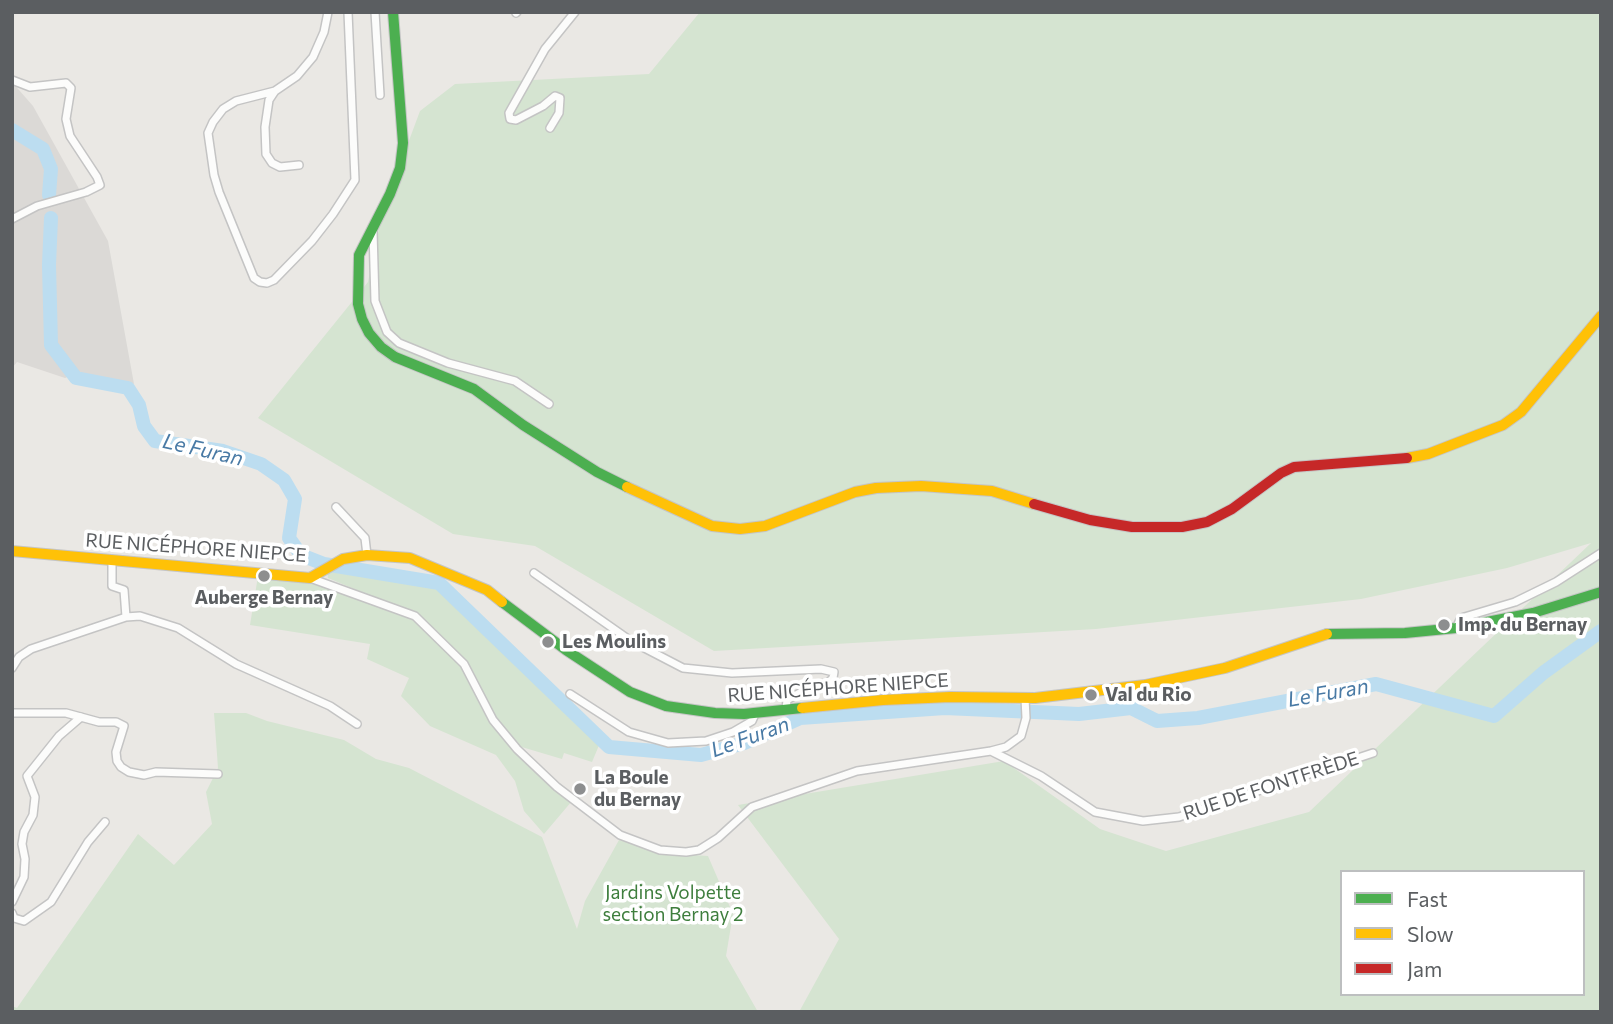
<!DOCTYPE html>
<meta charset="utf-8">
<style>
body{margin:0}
#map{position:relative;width:1613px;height:1024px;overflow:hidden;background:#eae8e4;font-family:Commissioner,sans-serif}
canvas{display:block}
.frame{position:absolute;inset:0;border:14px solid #5b5e61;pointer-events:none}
.legend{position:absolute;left:1340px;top:870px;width:245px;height:126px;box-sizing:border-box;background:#fff;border:2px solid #bdbfc0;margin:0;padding:9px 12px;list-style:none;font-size:21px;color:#5b5e61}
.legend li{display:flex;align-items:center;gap:14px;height:35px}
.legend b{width:35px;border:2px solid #bdbfc0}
</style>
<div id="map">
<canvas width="1613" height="1024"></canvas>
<div class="frame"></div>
<ul class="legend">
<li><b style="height:9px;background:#4caf50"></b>Fast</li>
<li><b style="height:9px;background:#ffc107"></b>Slow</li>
<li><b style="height:9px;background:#c62828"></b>Jam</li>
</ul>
</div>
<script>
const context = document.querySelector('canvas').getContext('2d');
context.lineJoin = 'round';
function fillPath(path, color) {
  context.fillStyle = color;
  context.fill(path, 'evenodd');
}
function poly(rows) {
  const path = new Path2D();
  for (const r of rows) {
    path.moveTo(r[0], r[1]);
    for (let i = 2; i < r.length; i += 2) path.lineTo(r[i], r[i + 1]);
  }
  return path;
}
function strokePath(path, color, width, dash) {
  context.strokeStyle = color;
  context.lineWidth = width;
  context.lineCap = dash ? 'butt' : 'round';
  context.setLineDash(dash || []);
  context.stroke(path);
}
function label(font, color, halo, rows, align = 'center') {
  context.font = font + ' Commissioner,sans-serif';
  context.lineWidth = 7;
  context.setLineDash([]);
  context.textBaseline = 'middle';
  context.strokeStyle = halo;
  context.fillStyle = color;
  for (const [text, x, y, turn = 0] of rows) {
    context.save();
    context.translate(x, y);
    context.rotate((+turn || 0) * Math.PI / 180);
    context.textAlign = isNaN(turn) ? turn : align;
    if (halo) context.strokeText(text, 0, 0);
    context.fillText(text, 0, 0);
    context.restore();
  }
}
fillPath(poly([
 [12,82,33,106,108,241,134,384,76,374,65,378,17,362,12,368]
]), '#dbd9d6');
fillPath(poly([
 [700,12,1601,12,1601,1012,799,1012,839,939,738,805,1004,761,1100,829,1166,851,1309,812,1591,543,1507,568,1361,599,1096,629,714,651,535,546,453,534,258,418,368,282,382,213,420,111,455,84,649,74],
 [1342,872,1583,872,1583,994,1342,994],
 [330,570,413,581,441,588,551,700,575,718,600,743,592,762,564,753,562,759,515,745,498,725,463,658,436,630,414,614,328,578,327,572],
 [258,576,309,581,353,595,411,619,435,638,463,667,497,731,532,770,572,801,544,834,524,811,515,781,496,755,430,726,401,696,409,678,367,659,370,644,250,625],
 [214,713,246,713,267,721,344,740,376,759,409,768,542,837,577,929,585,901,619,840,663,853,708,856,733,914,726,956,758,1012,12,1012,12,1006,17,1008,138,834,174,865,212,824,206,792,218,768]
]), '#d5e4d1');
strokePath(poly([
 [12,130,43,149,51,169,49,195],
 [51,218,49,265,51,345,76,378,128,388,139,405,144,426,155,441,223,451,261,464,284,480,295,499,289,538,301,555,324,564,439,583,609,747,701,755,744,743,800,718,945,708,1079,714,1131,708,1157,721,1198,718,1376,684,1494,716,1543,673,1601,631]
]), '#bcddf0', 14);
const street = poly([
 [328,12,324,32,313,57,297,76,275,91,236,101,223,109,213,122,208,133,214,175,219,192,254,278,260,282,267,283,274,280,312,241,333,214,355,180,348,12],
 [375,12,380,95],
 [516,13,517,12],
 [12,80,30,87,66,83,71,88,66,119,70,136,97,177,100,185,86,192,37,206,12,219],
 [275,91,269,100,265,127,266,154,272,163,280,167,299,165],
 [550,128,559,113,560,98,555,96,543,106,516,120,510,119,509,113,545,49,575,12],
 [373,231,375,301,387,332,399,343,448,363,515,381,549,404],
 [336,507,365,538,367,555],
 [112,560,112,586,124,590,126,617],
 [534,573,631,641,683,668,732,673,821,669,834,672,833,678,828,683,814,685,787,700,786,709],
 [310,578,415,616,464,664,493,720,517,749,557,787,620,835,660,850,686,852,699,850,718,838,752,807,857,771,991,751,1041,776,1095,812,1143,821,1179,817,1373,753],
 [1456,628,1461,618,1515,602,1556,582,1601,553],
 [12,668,19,657,31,649,126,617,140,616,178,628,236,664,330,706,357,724],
 [570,694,629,732,668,743,706,741,733,732,752,721,756,712],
 [12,713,66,713,99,722,116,722,124,726,116,752,117,761,121,767,129,772,144,775,156,772,218,774],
 [991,751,1006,747,1021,736,1026,718,1025,698],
 [12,902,24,877,25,859,22,844,24,832,33,815,35,797,27,776,59,736,81,717],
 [12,913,14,918,24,921,51,902,88,842,105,822]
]);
const fast = poly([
 [393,12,403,143,400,168,390,194,359,255,358,304,362,319,369,333,381,347,395,357,474,389,523,425,597,472,627,487],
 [502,602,566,650,630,692,666,706,715,713,744,714,802,708],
 [1327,634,1405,633,1456,628,1533,613,1601,592]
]);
const slow = poly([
 [1407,458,1428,454,1503,425,1521,412,1601,316],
 [627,487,712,526,740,529,765,526,855,492,876,488,921,486,992,491,1034,504],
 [12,551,310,578,343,559,367,555,410,558,487,590,502,602],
 [802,708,883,700,950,697,1035,698,1145,685,1225,668,1327,634]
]);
const jam = poly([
 [1034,504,1090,520,1132,527,1182,527,1207,522,1232,509,1281,473,1294,467,1407,458]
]);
strokePath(street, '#c4c4c4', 10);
strokePath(fast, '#c5c5c5', 12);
strokePath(slow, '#c5c5c5', 12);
strokePath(jam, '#c5c5c5', 12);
strokePath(street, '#fcfcfb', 7);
strokePath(fast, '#4caf50', 10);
strokePath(slow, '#ffc107', 10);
strokePath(jam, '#c62828', 10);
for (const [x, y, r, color] of [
 [264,576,7,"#8d8e8f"],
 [1444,625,7,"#8d8e8f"],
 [548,642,7,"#8d8e8f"],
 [1091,695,7,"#8d8e8f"],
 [580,789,7,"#8d8e8f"]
]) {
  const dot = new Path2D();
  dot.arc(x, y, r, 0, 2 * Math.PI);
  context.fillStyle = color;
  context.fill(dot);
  strokePath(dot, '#fff', 2.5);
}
label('19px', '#5b5e61', '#fff', [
 ["RUE NICÉPHORE NIEPCE",196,548,4],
 ["RUE NICÉPHORE NIEPCE",838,688,-4],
 ["RUE DE FONTFRÈDE",1271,786,-18]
]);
label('bold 19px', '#5b5e61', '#fff', [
 ["Auberge Bernay",264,598,"center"],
 ["Imp. du Bernay",1458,625],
 ["Les Moulins",562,642],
 ["Val du Rio",1105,695],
 ["La Boule",594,778],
 ["du Bernay",594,800]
], 'left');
label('19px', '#3e7e3d', '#fff', [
 ["Jardins Volpette",673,893],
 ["section Bernay 2",673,915]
]);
label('italic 21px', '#497aa5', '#fff', [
 ["Le Furan",203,450,13],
 ["Le Furan",1328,693,-10],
 ["Le Furan",750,737,-20]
]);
</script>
